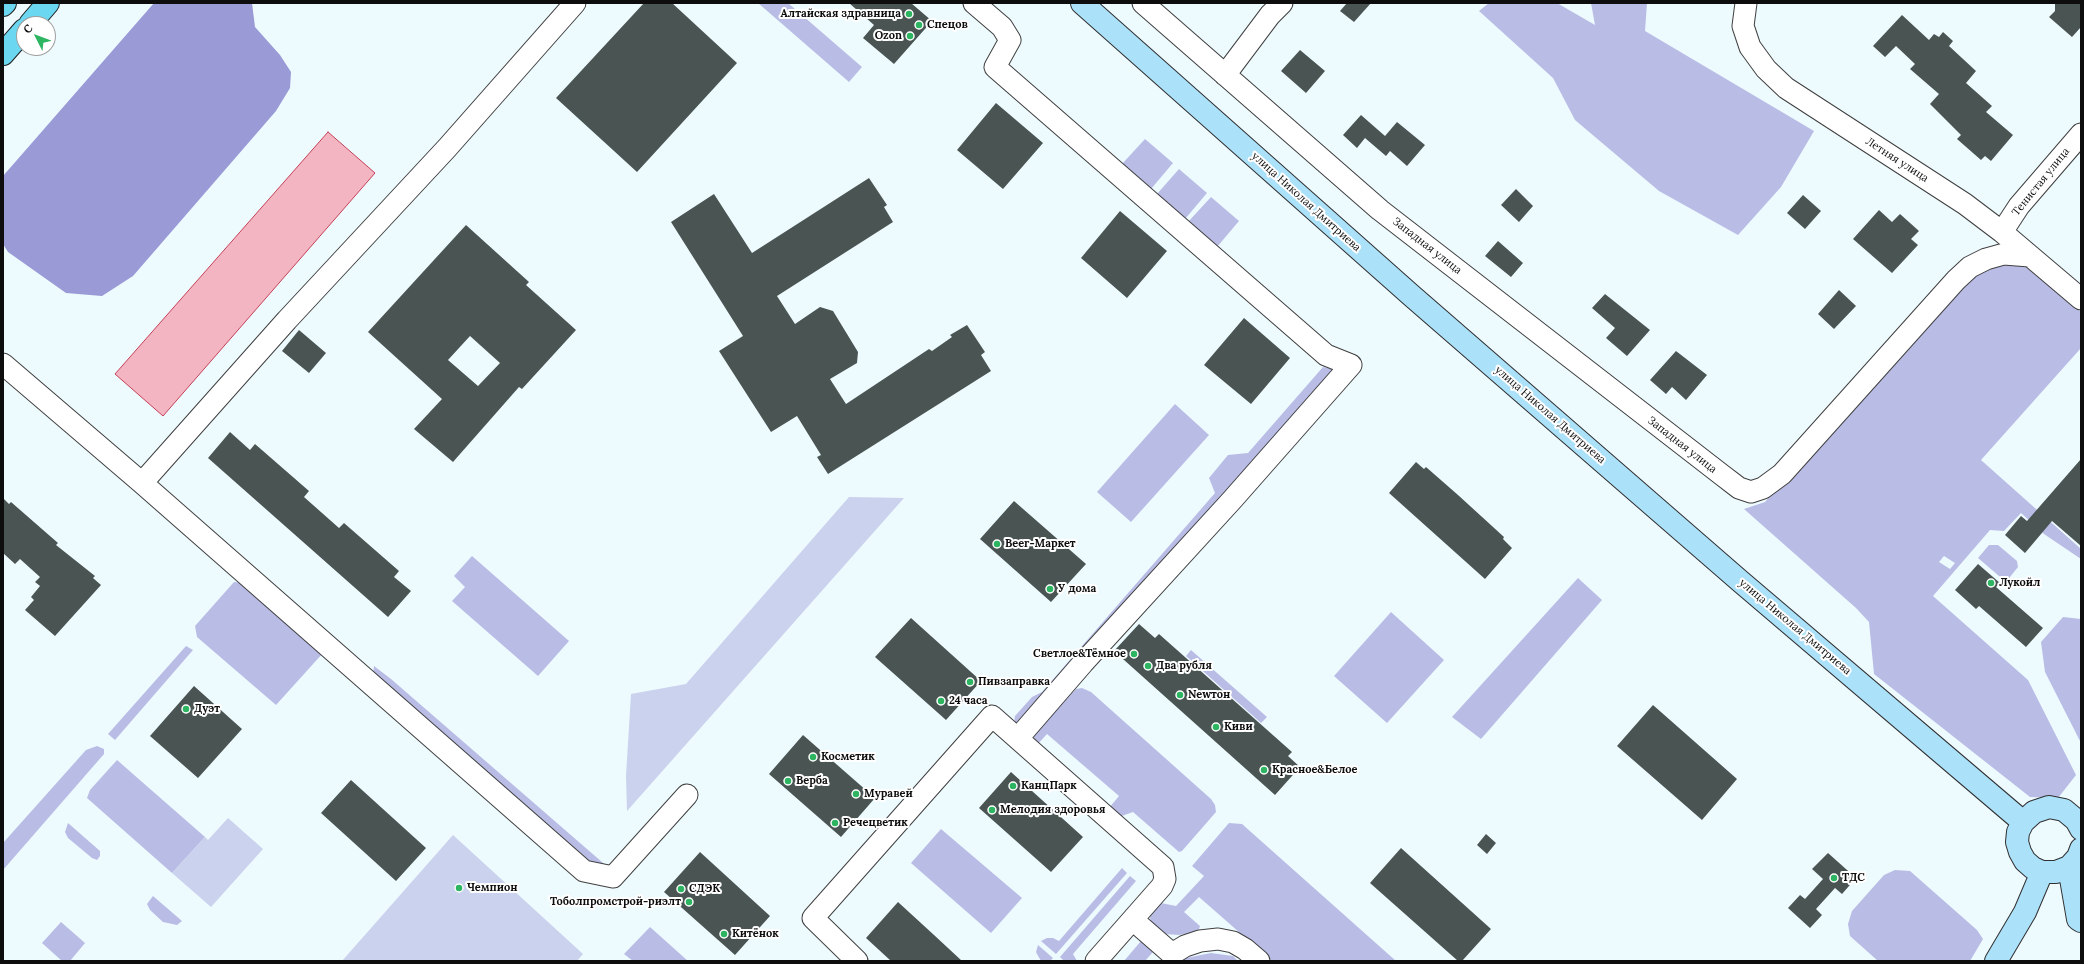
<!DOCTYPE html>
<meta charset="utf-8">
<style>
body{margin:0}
#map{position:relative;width:2084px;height:964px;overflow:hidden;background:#edfafe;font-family:Lora,serif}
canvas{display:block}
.frame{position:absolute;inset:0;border:4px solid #0d0d0d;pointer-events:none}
.north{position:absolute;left:16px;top:16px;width:40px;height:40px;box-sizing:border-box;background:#fff;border:1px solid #9e9e9e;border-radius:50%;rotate:312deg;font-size:11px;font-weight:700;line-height:16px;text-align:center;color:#0d0d0d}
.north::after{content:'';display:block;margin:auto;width:14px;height:18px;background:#2db561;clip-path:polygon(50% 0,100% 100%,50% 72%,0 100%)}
</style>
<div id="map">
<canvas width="2084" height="964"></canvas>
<div class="frame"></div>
<div class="north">С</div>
</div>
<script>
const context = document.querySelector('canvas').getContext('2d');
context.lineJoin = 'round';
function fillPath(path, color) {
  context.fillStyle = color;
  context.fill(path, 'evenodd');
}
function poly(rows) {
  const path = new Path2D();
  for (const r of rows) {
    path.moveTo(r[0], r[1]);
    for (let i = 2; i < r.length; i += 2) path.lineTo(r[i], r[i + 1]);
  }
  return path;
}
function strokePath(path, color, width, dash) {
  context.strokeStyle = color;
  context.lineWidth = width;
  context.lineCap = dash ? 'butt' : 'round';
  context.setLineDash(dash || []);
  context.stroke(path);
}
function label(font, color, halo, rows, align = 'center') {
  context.font = font + ' Lora,serif';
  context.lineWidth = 4;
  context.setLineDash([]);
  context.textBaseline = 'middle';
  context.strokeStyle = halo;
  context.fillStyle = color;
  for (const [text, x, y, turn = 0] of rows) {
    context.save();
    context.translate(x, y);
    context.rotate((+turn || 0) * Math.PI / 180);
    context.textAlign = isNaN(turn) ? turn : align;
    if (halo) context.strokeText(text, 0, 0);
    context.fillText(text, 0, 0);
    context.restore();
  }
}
fillPath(poly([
 [758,3,788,3,862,67,849,82],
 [1489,3,1557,3,1595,25,1591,3,1647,3,1645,31,1814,131,1781,187,1738,235,1659,191,1575,120,1553,78,1479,11],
 [1145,139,1173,163,1151,189,1122,164],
 [1179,169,1207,193,1185,219,1157,194],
 [1211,197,1239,221,1217,247,1188,222],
 [2002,260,2026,263,2081,312,2081,348,1981,460,2081,549,2081,559,2044,534,2021,513,2004,531,1990,530,1933,596,2028,680,2076,775,2058,798,2030,797,1874,674,1869,622,1856,608,1744,509,1765,502,1911,337,1978,270],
 [1944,556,1955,563,1950,569,1939,562],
 [1323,367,1333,369,1017,729,1014,723,1015,716,1032,697,1042,692,1215,493,1209,478,1228,455,1248,453],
 [1175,404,1209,435,1131,522,1097,492],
 [1989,545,1998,545,2017,561,2018,567,2006,582,1978,558],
 [472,556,569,641,538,676,452,601,465,587,454,576],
 [1578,578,1602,600,1481,739,1452,717],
 [234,582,243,583,323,653,276,705,197,637,195,626],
 [1391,612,1444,660,1387,723,1334,676],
 [2063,617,2081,619,2081,743,2045,672,2041,642],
 [186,646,193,650,115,740,108,734],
 [1191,650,1267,717,1261,723,1186,656],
 [374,666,391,679,610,869,599,869,373,675],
 [1082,688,1091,692,1211,799,1215,805,1216,812,1182,851,1179,852,1133,812,1119,817,1109,808,1119,796,1047,734,1037,745,1034,741,1034,735,1076,689],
 [97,746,104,749,104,754,3,870,3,843,86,750],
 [117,760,205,837,172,873,87,798,90,790],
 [68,823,100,851,100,856,97,860,92,858,68,838,65,832],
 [1229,823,1242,824,1396,961,1272,961,1199,897,1184,912,1200,926,1198,932,1179,935,1165,934,1152,930,1150,917,1154,907,1161,903,1176,906,1204,876,1192,866],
 [941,829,1022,898,991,933,911,863],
 [1122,868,1127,873,1056,954,1041,941,1047,938,1053,938,1059,941],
 [1895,870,1910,871,1977,930,1983,939,1970,961,1878,961,1850,936,1848,924,1852,911,1884,875],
 [1130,876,1136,881,1073,954,1077,961,1064,961,1060,957],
 [153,896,182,921,177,925,163,922,150,910,147,904],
 [61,922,85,943,70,961,62,961,42,943],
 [650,927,688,961,633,961,624,954],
 [1141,941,1153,952,1145,961,1124,961],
 [1038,945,1053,958,1050,961,1041,961,1036,952],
 [1211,953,1233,956,1238,961,1182,961,1186,958]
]), '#b9bde6');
fillPath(poly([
 [154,3,252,3,255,27,280,55,291,72,290,88,276,111,133,276,102,296,66,293,8,252,3,244,3,176]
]), '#999ad6');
fillPath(poly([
 [849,497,904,498,627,811,626,776,631,694,686,684],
 [228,818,263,849,211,907,172,873,205,837,208,840],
 [453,835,583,954,577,961,342,961]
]), '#cad2ee');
const water = poly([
 [328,132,375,173,163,416,115,374,328,132]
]);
fillPath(water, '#f2b5c1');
strokePath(water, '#c54057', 1);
fillPath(poly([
 [644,3,672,3,737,63,637,172,556,98],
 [849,3,911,3,932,21,894,64,863,38,874,25],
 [1347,3,1371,3,1354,22,1340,11],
 [2055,3,2081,3,2081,27,2072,37,2049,17,2055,11],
 [1902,15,1929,40,1934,34,1939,37,1943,32,1953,41,1949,46,1976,71,1966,83,1992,106,1986,112,2013,135,1991,161,1985,156,1981,160,1957,139,1961,135,1930,104,1939,94,1910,69,1915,64,1896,46,1885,57,1873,46],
 [1300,50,1325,71,1306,93,1281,71],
 [996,103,1043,143,1003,189,957,150],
 [1361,115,1385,136,1397,122,1425,145,1407,166,1390,151,1386,156,1365,138,1357,148,1343,135],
 [869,178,887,205,884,207,893,222,777,296,795,324,820,307,833,311,858,352,857,363,830,379,846,404,929,349,932,351,952,337,950,335,967,325,985,352,981,355,991,371,828,474,817,457,821,455,797,416,771,432,719,351,743,336,671,222,714,194,752,253],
 [1516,189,1533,206,1519,222,1501,205],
 [1803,195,1821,211,1805,229,1787,213],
 [1879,210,1892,222,1900,214,1919,231,1911,239,1918,245,1892,273,1853,239],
 [1120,211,1167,251,1127,298,1081,258],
 [466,225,529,282,526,285,576,330,522,389,519,387,453,462,414,429,442,399,368,332],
 [470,336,500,363,478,386,448,360],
 [1498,241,1523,263,1511,277,1485,256],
 [1839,290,1856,306,1834,329,1818,314],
 [1605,294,1650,330,1627,356,1606,338,1615,328,1592,308],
 [1244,318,1290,358,1251,404,1204,365],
 [299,330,326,353,309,373,282,351],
 [1676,351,1707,375,1686,400,1672,387,1666,394,1650,380],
 [230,432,250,450,255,444,309,491,304,497,339,528,344,523,399,571,394,577,411,591,388,617,208,458],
 [2081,459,2081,546,2052,521,2025,553,2005,535,2021,516,2027,521],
 [1416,462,1424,469,1426,467,1458,495,1504,537,1503,539,1512,548,1485,579,1389,493],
 [3,498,9,504,11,502,58,543,56,545,95,576,93,578,101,585,55,636,25,610,34,600,31,597,40,586,35,582,40,577,20,559,15,564,3,553],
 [1014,501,1086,564,1051,602,980,539],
 [1978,564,2000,583,1996,587,2043,628,2026,647,1979,606,1976,609,1955,590],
 [911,618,981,681,946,720,875,657],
 [1139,624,1155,638,1159,634,1292,752,1288,756,1300,767,1275,795,1114,651],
 [194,686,242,729,198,778,150,736],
 [1653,705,1737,779,1702,820,1617,746],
 [803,735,875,798,841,837,769,774],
 [1011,772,1083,837,1051,872,979,808],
 [351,780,426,848,396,881,321,813],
 [1486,834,1496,843,1487,854,1477,845],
 [1401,848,1491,929,1462,961,1458,961,1370,883],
 [700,852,770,916,735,955,664,892],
 [1828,853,1856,878,1842,894,1835,888,1816,909,1822,915,1810,928,1788,908,1800,895,1805,899,1823,879,1812,869],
 [898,902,934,935,962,961,891,961,866,938]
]), '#4a5553');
const street = poly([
 [974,3,1002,27,1010,40,995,67,1326,355,1351,365,1232,500,1083,663,1018,738],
 [1143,3,1380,210,1722,475,1739,488,1751,492,1763,488,1782,474,1956,280,1970,267,1986,259,2004,254,2030,256],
 [1746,3,1743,26,1750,47,1766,69,1786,88,1965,204,2002,232,2081,299],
 [1225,75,1270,15,1282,3],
 [2002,232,2019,206,2081,134],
 [3,364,142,483,584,871,613,877,687,795],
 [142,483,287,320,447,148,575,3],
 [1133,920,1172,954,1185,946,1200,941,1218,939,1233,942,1245,949,1259,961],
 [857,961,813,918,992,716,1163,867,1165,879,1162,886,1096,961]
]);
const secondary = poly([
 [1082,3,1412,296,1740,581,2023,822],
 [2081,829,2076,820,2064,810,2049,807,2034,812,2023,822,2018,832,2017,842,2020,852,2025,861,2033,868,2042,872,2056,872,2069,867,2078,857,2081,849],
 [2069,867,2078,919,2081,921],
 [1996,961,2025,912,2042,872]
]);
const primary = poly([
 [3,5,5,3],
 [30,24,48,3],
 [3,54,24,30]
]);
strokePath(street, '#404040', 23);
strokePath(secondary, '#2f2f2f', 24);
strokePath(primary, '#1e1e1e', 24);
strokePath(street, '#fff', 21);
strokePath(secondary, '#ace1fa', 22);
strokePath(primary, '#6bd7f1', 22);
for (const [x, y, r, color] of [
 [909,14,4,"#2db561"],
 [919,25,4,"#2db561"],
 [910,36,4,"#2db561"],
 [997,544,4,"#2db561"],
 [1991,583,4,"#2db561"],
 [1050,589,4,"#2db561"],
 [1134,654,4,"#2db561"],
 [1148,666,4,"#2db561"],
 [970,682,4,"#2db561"],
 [1180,695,4,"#2db561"],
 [941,701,4,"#2db561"],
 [186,709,4,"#2db561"],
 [1216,727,4,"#2db561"],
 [813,757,4,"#2db561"],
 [1264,770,4,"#2db561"],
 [788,781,4,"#2db561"],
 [1013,786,4,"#2db561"],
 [856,794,4,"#2db561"],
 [992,810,4,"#2db561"],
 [835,823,4,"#2db561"],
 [1834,878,4,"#2db561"],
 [459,888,4,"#2db561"],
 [681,889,4,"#2db561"],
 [689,902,4,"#2db561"],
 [724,934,4,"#2db561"]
]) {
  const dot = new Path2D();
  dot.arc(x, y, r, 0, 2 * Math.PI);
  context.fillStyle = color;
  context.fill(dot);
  strokePath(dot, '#fff', 1.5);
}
label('bold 11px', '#0d0d0d', '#fff', [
 ["Алтайская здравница",901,14,"right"],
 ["Спецов",927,25],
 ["Ozon",902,36,"right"],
 ["Beer-Маркет",1005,544],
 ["Лукойл",1999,583],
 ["У дома",1058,589],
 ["Светлое&Тёмное",1126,654,"right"],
 ["Два рубля",1156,666],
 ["Пивзаправка",978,682],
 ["Newтон",1188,695],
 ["24 часа",949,701],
 ["Дуэт",194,709],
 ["Киви",1224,727],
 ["Косметик",821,757],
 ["Красное&Белое",1272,770],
 ["Верба",796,781],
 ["КанцПарк",1021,786],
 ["Муравей",864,794],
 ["Мелодия здоровья",1000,810],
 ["Речецветик",843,823],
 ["ТДС",1842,878],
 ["Чемпион",467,888],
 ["СДЭК",689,889],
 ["Тоболпромстрой-риэлт",681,902,"right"],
 ["Китёнок",732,934]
], 'left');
label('11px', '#0d0d0d', '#fff', [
 ["Летняя улица",1897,160,33],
 ["Тенистая улица",2041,182,-51],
 ["улица Николая Дмитриева",1306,202,42],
 ["Западная улица",1427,246,38],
 ["улица Николая Дмитриева",1550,415,41],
 ["Западная улица",1682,445,38],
 ["улица Николая Дмитриева",1795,627,40]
]);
</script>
